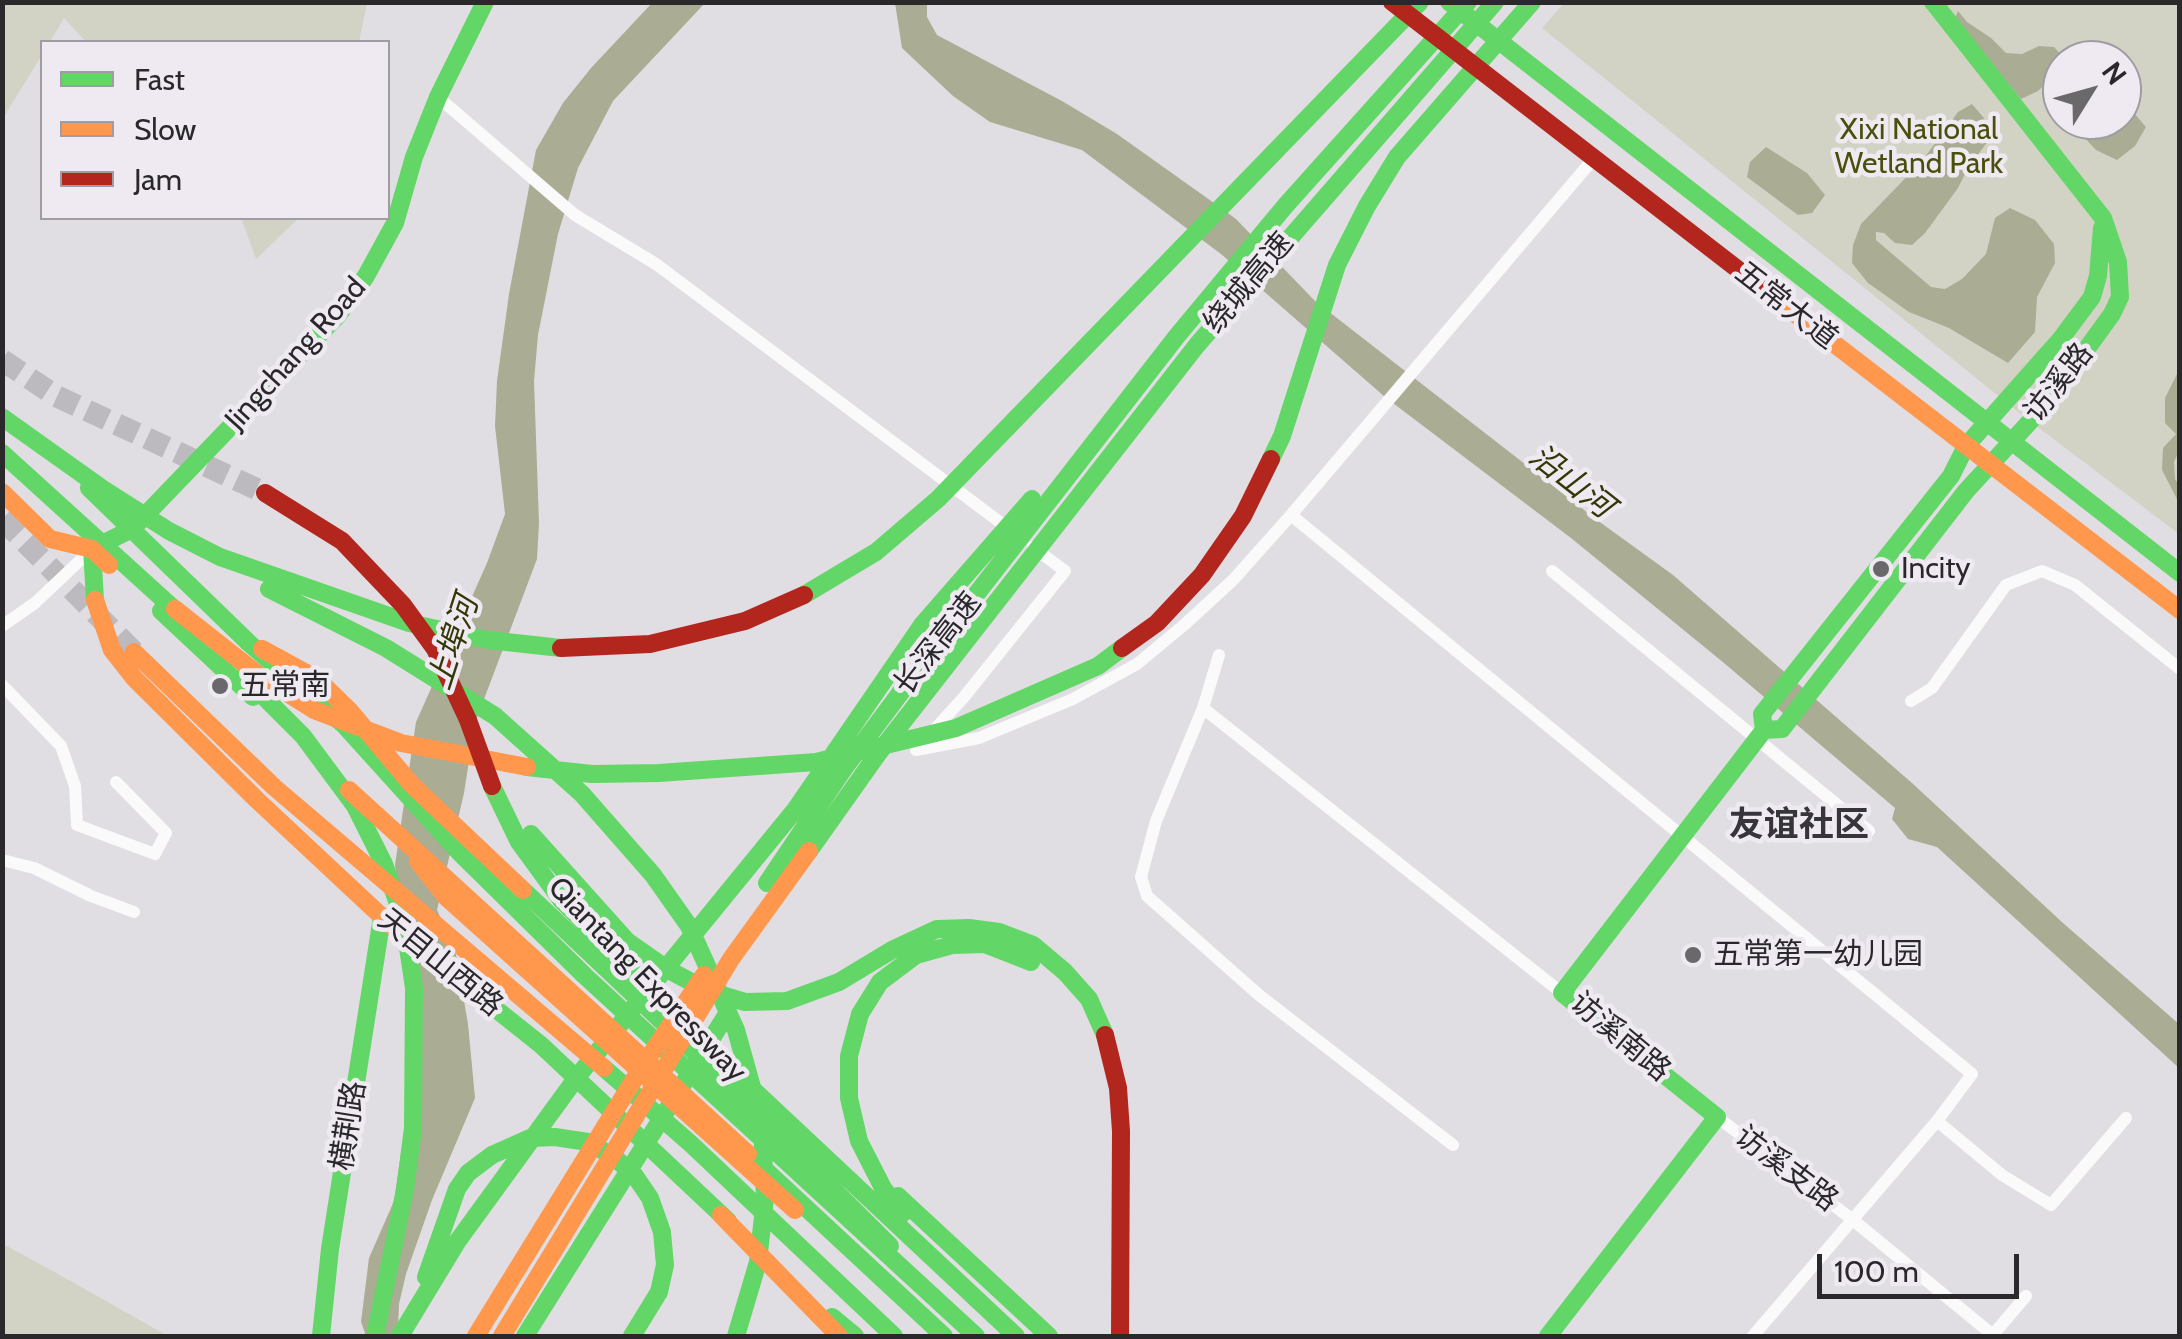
<!DOCTYPE html>
<meta charset="utf-8">
<style>
body{margin:0}
#map{position:relative;width:2182px;height:1339px;overflow:hidden;background:#e1dee3;font-family:Cabin,sans-serif}
canvas{display:block}
.frame{position:absolute;inset:0;border:5px solid #2a282b;pointer-events:none}
.legend{position:absolute;left:40px;top:40px;width:350px;height:180px;box-sizing:border-box;background:#efeaf2;border:2px solid #a09ca2;margin:0;padding:12px 18px;list-style:none;font-size:30px;color:#2a282b}
.legend li{display:flex;align-items:center;gap:20px;height:50px}
.legend b{width:50px;border:2px solid #a09ca2}
.north{position:absolute;left:2042px;top:40px;width:100px;height:100px;box-sizing:border-box;background:#efeaf2;border:2px solid #a09ca2;border-radius:50%;rotate:53deg;font-size:28px;font-weight:700;line-height:40px;text-align:center;color:#2a282b}
.north::after{content:'';display:block;margin:auto;width:35px;height:45px;background:#6a686b;clip-path:polygon(50% 0,100% 100%,50% 72%,0 100%)}
.scale{position:absolute;left:1817px;top:1254px;width:202px;height:45px;box-sizing:border-box;border:5px solid #2a282b;border-top:0;padding-left:12px;font-size:30px;line-height:35px;white-space:nowrap;color:#2a282b;-webkit-text-stroke:8px #efeaf2;paint-order:stroke}
</style>
<div id="map">
<canvas width="2182" height="1339"></canvas>
<div class="frame"></div>
<ul class="legend">
<li><b style="height:12px;background:#63d668"></b>Fast</li>
<li><b style="height:12px;background:#ff974d"></b>Slow</li>
<li><b style="height:12px;background:#b3261e"></b>Jam</li>
</ul>
<div class="north">N</div>
<div class="scale">100 m</div>
</div>
<script>
const context = document.querySelector('canvas').getContext('2d');
context.lineJoin = 'round';
function fillPath(path, color) {
  context.fillStyle = color;
  context.fill(path, 'evenodd');
}
function poly(rows) {
  const path = new Path2D();
  for (const r of rows) {
    path.moveTo(r[0], r[1]);
    for (let i = 2; i < r.length; i += 2) path.lineTo(r[i], r[i + 1]);
  }
  return path;
}
function strokePath(path, color, width, dash) {
  context.strokeStyle = color;
  context.lineWidth = width;
  context.lineCap = dash ? 'butt' : 'round';
  context.setLineDash(dash || []);
  context.stroke(path);
}
function label(font, color, halo, rows, align = 'center') {
  context.font = font + ' Cabin,"Noto Sans SC",sans-serif';
  context.lineWidth = 9;
  context.setLineDash([]);
  context.textBaseline = 'middle';
  context.strokeStyle = halo;
  context.fillStyle = color;
  for (const [text, x, y, turn = 0] of rows) {
    context.save();
    context.translate(x, y);
    context.rotate((+turn || 0) * Math.PI / 180);
    context.textAlign = isNaN(turn) ? turn : align;
    if (halo) context.strokeText(text, 0, 0);
    context.fillText(text, 0, 0);
    context.restore();
  }
}
fillPath(poly([
 [3,2,367,2,367,3,359,42,86,42,64,18,50,42,42,42,42,55,3,118],
 [1565,2,2179,3,2179,534,2027,419,1542,28],
 [2062,60,2122,60,2122,120,2062,120],
 [241,218,299,218,256,259],
 [3,1244,51,1270,168,1336,3,1336]
]), '#d2d3c5');
fillPath(poly([
 [652,3,705,3,613,101,578,168,558,234,538,335,534,381,539,523,537,559,475,723,464,793,437,910,455,949,468,1024,475,1098,432,1200,406,1274,399,1304,398,1327,402,1336,366,1336,361,1322,369,1258,394,1201,406,1120,412,1023,395,865,416,722,487,563,505,514,495,426,497,381,509,294,536,150,563,103,591,68],
 [895,3,927,3,927,17,937,35,1062,101,1117,134,1214,203,1236,219,1315,301,1597,520,1673,575,1912,783,2063,923,2179,1024,2179,1068,1937,847,1908,839,1892,819,1895,808,1724,663,1571,538,1385,397,1221,254,1082,150,990,122,953,96,902,48],
 [1958,11,1967,22,1991,38,2006,53,2022,54,2039,46,2054,47,2066,60,2062,60,2062,68,2038,91,2021,99,1955,18],
 [2122,99,2146,127,2135,146,2117,160,2096,150,2068,120,2122,120],
 [1972,104,1989,124,1988,141,1968,168,1958,188,1925,233,1912,245,1895,243,1884,233,1876,232,1876,240,1931,287,1945,289,1962,279,1986,254,1995,218,2010,208,2035,220,2054,244,2055,263,2037,297,2035,332,2008,363,1949,328,1909,312,1868,283,1852,263,1853,245,1861,224,1922,161,1958,112],
 [1766,147,1807,173,1825,195,1812,213,1798,215,1747,177,1750,162],
 [2179,370,2179,451,2174,462,2175,479,2179,485,2179,503,2162,470,2163,448,2176,434,2165,423,2165,398]
]), '#aaad93');
strokePath(poly([
 [2,360,56,396,265,493],
 [2,519,134,652]
]), '#bcbabe', 22, [22, 11]);
strokePath(poly([
 [438,97,575,215,656,264,1009,529],
 [1291,515,1972,1074,1937,1121,1753,1336],
 [1552,571,1869,831],
 [2,626,35,603,92,549],
 [1219,655,1203,708,1156,821,1141,877,1147,896,1259,995,1453,1145],
 [2,685,61,746,75,786,77,825,155,854,166,833,116,782],
 [1911,701,1932,688,2006,585,2042,571,2075,585,2180,669],
 [1203,708,1562,993],
 [916,750,964,697,1065,571,1033,547],
 [916,750,979,738,1073,699,1137,664,1184,625,1233,580,1291,515,1595,157],
 [2,860,34,868,91,896,134,912],
 [1717,1117,1853,1220,1994,1336],
 [1937,1121,2002,1175,2051,1205,2126,1118],
 [1992,1336,2026,1296]
]), '#fafafb', 12);
strokePath(poly([
 [1449,2,2180,573],
 [2,417,103,489,169,531,220,557,409,623,488,640,561,648],
 [2,453,185,619],
 [1271,459,1282,436,1337,265,1367,206,1397,157,1532,2],
 [89,488,250,644,344,725,459,852,585,976,976,1336],
 [269,589,386,648,495,716,582,794,653,875,689,926,736,1030,762,1123,765,1198,758,1262,736,1336],
 [804,595,876,552,938,499,1420,2],
 [95,600,92,549,132,529,338,315,366,276,395,223,414,157,438,97,485,2],
 [161,611,253,697],
 [244,677,303,736,355,806,384,864,404,921,414,988,413,1128,405,1190,375,1336],
 [1764,730,1782,729,1966,491,2048,402,2112,314,2120,297,2118,262,2103,218,1933,2],
 [1764,730,1762,714,1951,476,1966,446,2060,340,2092,297,2098,276,2102,228],
 [527,767,592,774,659,773,816,762,956,728,1098,666,1122,648],
 [492,786,519,842,562,901,714,1053,1016,1336],
 [531,834,627,941,667,969,708,991,745,1002,787,1001,839,982,892,950,937,929,969,928,999,932,1033,945,1065,972,1089,999,1105,1035],
 [809,851,877,755,1197,345,1495,2],
 [767,883,845,767,922,664,1177,336,1286,205,1468,2],
 [523,890,705,1062,890,1246],
 [394,928,541,1045,728,1221],
 [604,1068,691,1144,894,1336],
 [748,1154,944,1336],
 [898,1196,1049,1336],
 [902,1214,883,1188,859,1141,849,1098,849,1056,860,1014,880,982,916,955,952,945,985,944,1031,962],
 [426,1277,457,1189,468,1173,492,1155,530,1138,555,1137,588,1142,614,1157,635,1176,650,1198,662,1232,665,1265,659,1292,632,1336],
 [832,1317,855,1336],
 [321,1336,330,1249,382,917],
 [400,1336,457,1242,577,1077,795,810,922,625,1032,499],
 [525,1336,727,1014,728,1003],
 [1548,1336,1717,1117,1562,993,1764,730]
]), '#63d668', 18);
strokePath(poly([
 [1771,295,2180,610],
 [2,492,50,539,92,549,109,565],
 [95,600,112,650,134,678,257,800,394,928],
 [175,609,260,676,314,710,401,743,527,767],
 [262,649,317,679,350,711,412,785,523,890],
 [134,652,274,787,604,1068],
 [349,790,748,1154],
 [418,861,446,897,795,1210],
 [721,1215,839,1336],
 [476,1336,635,1078,704,975],
 [502,1336,731,959,809,851]
]), '#ff974d', 18);
strokePath(poly([
 [1392,2,1771,295],
 [265,493,342,541,403,605,435,649,468,720,492,786],
 [561,648,650,644,745,621,804,595],
 [1122,648,1157,623,1202,575,1243,516,1271,459],
 [1105,1035,1118,1088,1121,1131,1120,1336]
]), '#b3261e', 18);
for (const [x, y, r, color] of [
 [1881,569,10,"#6a686b"],
 [220,686,10,"#6a686b"],
 [1693,955,10,"#6a686b"]
]) {
  const dot = new Path2D();
  dot.arc(x, y, r, 0, 2 * Math.PI);
  context.fillStyle = color;
  context.fill(dot);
  strokePath(dot, '#efeaf2', 4);
}
label('30px', '#4b4f0c', '#efeaf2', [
 ["Xixi National",1919,130],
 ["Wetland Park",1919,164]
]);
label('30px', '#2a282b', '#efeaf2', [
 ["绕城高速",1249,283,-50],
 ["五常大道",1786,306,38],
 ["Jingchang Road",296,354,-48],
 ["访溪路",2059,383,-52],
 ["长深高速",938,644,-52],
 ["天目山西路",440,963,39],
 ["Qiantang Expressway",647,980,46],
 ["访溪南路",1620,1037,40],
 ["横荆路",349,1126,-81],
 ["访溪支路",1786,1169,37]
]);
label('30px', '#2a282b', '#efeaf2', [
 ["Incity",1901,569],
 ["五常南",240,686],
 ["五常第一幼儿园",1713,955]
], 'left');
label('italic 32px', '#353806', '#efeaf2', [
 ["沿山河",1571,482,38],
 ["上埠河",454,643,-72]
]);
label('bold 35px', '#37343a', '#efeaf2', [
 ["友谊社区",1799,826]
]);
</script>
